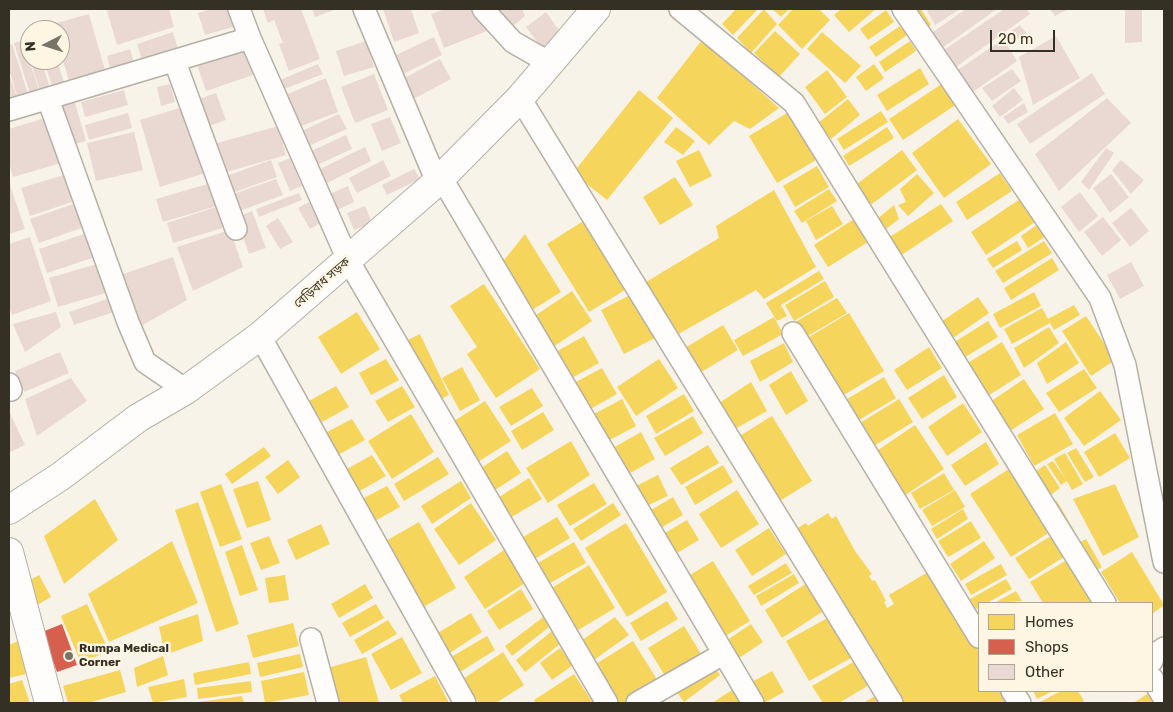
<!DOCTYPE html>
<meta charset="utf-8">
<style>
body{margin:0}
#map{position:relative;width:1173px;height:712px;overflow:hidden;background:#f8f3e9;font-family:Rubik,sans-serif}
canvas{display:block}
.frame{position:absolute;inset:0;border:10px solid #353024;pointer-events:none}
.legend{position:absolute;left:978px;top:602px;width:175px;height:90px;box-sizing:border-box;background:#fef6e3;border:1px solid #aea797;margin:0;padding:6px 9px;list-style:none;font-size:15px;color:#353024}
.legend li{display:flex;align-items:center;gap:10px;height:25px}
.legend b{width:25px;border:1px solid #aea797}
.north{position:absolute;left:20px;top:20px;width:50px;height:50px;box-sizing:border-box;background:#fef6e3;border:1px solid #aea797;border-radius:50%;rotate:265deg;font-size:14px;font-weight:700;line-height:20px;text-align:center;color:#353024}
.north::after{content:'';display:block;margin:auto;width:18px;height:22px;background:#797469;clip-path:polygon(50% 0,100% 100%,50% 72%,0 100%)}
.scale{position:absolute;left:990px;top:30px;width:65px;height:22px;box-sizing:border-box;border:2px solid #353024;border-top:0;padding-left:6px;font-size:15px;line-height:18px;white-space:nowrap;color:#353024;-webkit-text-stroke:4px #fef6e3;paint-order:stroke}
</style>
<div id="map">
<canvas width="1173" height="712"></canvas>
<div class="frame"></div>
<ul class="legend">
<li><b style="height:14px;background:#f6d55c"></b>Homes</li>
<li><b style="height:14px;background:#d6604d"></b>Shops</li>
<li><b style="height:14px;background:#ead9d2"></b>Other</li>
</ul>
<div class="north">N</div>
<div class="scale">20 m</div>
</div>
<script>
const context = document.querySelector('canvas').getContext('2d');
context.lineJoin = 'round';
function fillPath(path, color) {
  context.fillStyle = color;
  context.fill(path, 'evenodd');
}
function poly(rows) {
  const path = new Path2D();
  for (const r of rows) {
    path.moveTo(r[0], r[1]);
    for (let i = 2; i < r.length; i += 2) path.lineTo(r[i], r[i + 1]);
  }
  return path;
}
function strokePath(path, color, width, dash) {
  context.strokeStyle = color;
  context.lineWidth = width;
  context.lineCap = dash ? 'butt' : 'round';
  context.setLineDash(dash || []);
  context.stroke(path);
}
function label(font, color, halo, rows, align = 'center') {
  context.font = font + ' Rubik,"Noto Sans Bengali",sans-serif';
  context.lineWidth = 5;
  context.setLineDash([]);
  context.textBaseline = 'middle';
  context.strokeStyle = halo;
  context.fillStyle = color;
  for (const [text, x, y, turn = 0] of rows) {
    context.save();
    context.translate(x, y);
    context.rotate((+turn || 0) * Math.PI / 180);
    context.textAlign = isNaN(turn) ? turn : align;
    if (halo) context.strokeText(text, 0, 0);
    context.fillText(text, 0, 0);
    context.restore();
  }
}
fillPath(poly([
 [736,9,758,9,733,35,722,24],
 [764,9,777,24,751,53,737,38],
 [772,9,789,9,781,17],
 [793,9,819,9,830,20,802,49,778,25],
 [841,9,876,9,849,32,834,15],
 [906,9,921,9,931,25,921,32],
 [886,10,894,22,868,40,860,29],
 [900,26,907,35,876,57,869,47],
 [775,31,800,54,779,77,754,53],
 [822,32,861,66,845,83,807,49],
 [702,40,779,108,750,129,734,121,709,145,657,98],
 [910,41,916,51,885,72,879,62],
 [874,64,884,78,866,91,856,77],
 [920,68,929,84,887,111,877,95],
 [827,70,847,97,825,114,805,87],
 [943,83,957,104,903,140,889,119],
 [639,90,673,118,607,200,573,173],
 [848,99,860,115,831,139,818,123],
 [881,111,888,122,844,150,837,139],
 [787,113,816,160,777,183,749,136],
 [958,119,991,164,944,198,912,153],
 [676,127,695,141,683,155,664,142],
 [887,127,894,138,849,166,843,156],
 [699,150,712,176,690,187,676,161],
 [902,150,917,170,868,207,853,187],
 [817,166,829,187,795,207,783,186],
 [1000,173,1012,191,967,220,956,202],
 [917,174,934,193,908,216,898,205,906,202,900,189],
 [675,177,693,205,660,225,643,197],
 [829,189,837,201,802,223,794,211],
 [774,190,816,267,764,299,756,290,675,336,646,282,719,238,716,226],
 [1020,199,1035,222,986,255,971,232],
 [941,204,953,221,900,256,888,238],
 [894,205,899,219,886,229,877,219],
 [832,206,843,224,816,240,806,221],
 [588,218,630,287,589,312,547,244],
 [854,219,868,242,828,267,814,245],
 [1038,224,1046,236,1028,248,1021,236],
 [525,234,561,292,529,312,500,265],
 [1017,241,1022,250,993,268,987,259],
 [1044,241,1052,253,1003,283,995,271],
 [1052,258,1059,270,1011,300,1004,288],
 [819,271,824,279,781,305,787,316,777,321,766,303],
 [825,281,834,297,794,321,785,305],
 [484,284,540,369,496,398,467,354,477,347,450,306],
 [572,291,592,321,550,349,530,319],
 [1034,292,1041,306,1000,328,993,314],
 [632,294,655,338,624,354,601,310],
 [978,297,989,313,953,338,942,321],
 [837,298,847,313,806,337,797,321],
 [1074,305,1080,315,1054,330,1050,323,1012,344,1004,329,1042,308,1048,319],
 [357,312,380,349,341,374,318,337],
 [849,313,884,371,842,396,809,337],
 [1086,316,1115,360,1091,376,1062,331],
 [774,317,783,334,743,356,734,340],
 [988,321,998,337,962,359,953,343],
 [723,325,738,350,698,374,683,349],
 [1049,327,1059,343,1024,368,1014,348],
 [420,334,449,395,433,403,404,342],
 [584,336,599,363,568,380,554,353],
 [1002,342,1021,375,986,397,966,364],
 [1066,342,1079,363,1047,384,1037,363],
 [784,343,793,362,760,382,750,361],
 [929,347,942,368,907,390,894,370],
 [386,359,399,380,371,395,359,373],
 [659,359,678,388,636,416,617,387],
 [462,367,480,400,460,411,442,378],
 [602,368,617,394,587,411,572,384],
 [1084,369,1097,388,1059,412,1046,393],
 [791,371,808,401,786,415,769,385],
 [944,375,957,397,922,419,908,398],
 [884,377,896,398,859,420,847,399],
 [1024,379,1044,409,1010,431,990,402],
 [751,382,767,411,733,430,719,403],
 [336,386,349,407,322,422,309,401],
 [402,386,415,407,388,422,375,401],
 [532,388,543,406,511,426,499,407],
 [1100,391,1121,420,1084,446,1064,418],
 [684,394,694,411,656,434,646,416],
 [622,399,636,426,606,442,592,415],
 [899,399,913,422,874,446,860,423],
 [485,401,511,441,473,465,448,425],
 [963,403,982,432,947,456,928,427],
 [543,412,554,430,522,450,511,431],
 [1055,413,1073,444,1034,466,1017,435],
 [411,414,434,452,392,479,368,441],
 [693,416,703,433,665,456,654,438],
 [772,416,812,481,778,502,738,437],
 [352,419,365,440,338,455,325,433],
 [915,425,944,469,904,496,875,452],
 [641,432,655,459,625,476,611,449],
 [1115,433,1130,458,1099,477,1084,452],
 [571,441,590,475,548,503,526,468],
 [986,442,999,464,965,486,951,465],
 [708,445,719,463,681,485,670,468],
 [264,447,271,456,232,484,225,474],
 [1076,448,1094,477,1085,482,1067,453],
 [507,451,521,473,492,492,478,470],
 [1065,453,1083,484,1072,490,1054,459],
 [372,455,386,476,358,492,345,470],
 [438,457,449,474,404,501,394,484],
 [288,460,300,477,278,494,265,477],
 [1053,461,1067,481,1061,485,1047,464],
 [723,465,733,482,695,505,685,487],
 [1045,465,1060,488,1048,497,1033,473],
 [1009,469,1050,532,1011,557,970,494],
 [944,473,954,490,920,509,911,493],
 [658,475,668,496,629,514,620,494],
 [529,478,542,499,505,521,493,501],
 [258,481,271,520,247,528,233,489],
 [461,481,471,498,432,524,421,506],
 [594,483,607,504,570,526,557,505],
 [221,484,242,539,220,547,200,492],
 [1115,484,1139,537,1103,556,1073,499],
 [387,486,400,507,373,522,360,500],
 [737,490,759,524,721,548,699,514],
 [955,490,965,507,932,526,922,510],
 [673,497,683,515,645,537,634,520],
 [95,499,118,540,64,584,44,536],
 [1057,501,1075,532,1067,537,1049,505],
 [198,502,239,624,216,632,175,510],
 [471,503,496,540,459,565,434,529],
 [613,503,621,515,581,541,573,529],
 [963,509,968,519,937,539,931,529],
 [828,513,832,519,836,516,855,551,872,574,869,576,872,581,875,580,886,601,884,602,887,608,894,604,889,595,928,572,938,579,979,652,979,691,1002,691,1008,703,895,703,789,533,806,523,808,526],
 [557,517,570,538,533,560,520,539],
 [687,520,699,540,660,563,648,543],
 [971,521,981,538,948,557,938,541],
 [419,522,456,588,420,609,382,543],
 [626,523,667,592,627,617,585,548],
 [321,524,330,544,296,560,287,540],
 [769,528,786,554,752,576,735,550],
 [269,536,280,563,261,570,250,543],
 [1051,536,1064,557,1029,579,1015,558],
 [1086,539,1102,567,1091,573,1075,545],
 [172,541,198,603,109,642,88,594],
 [984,541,995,558,961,581,950,564],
 [574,542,586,563,550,583,538,563],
 [242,545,258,590,240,596,225,552],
 [504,550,525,583,485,609,464,577],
 [1132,552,1164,605,1152,614,1152,603,1120,603,1101,572],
 [1067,560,1093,603,1043,603,1030,582],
 [713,561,750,621,714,643,677,583],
 [786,563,792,573,754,595,748,586],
 [1001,564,1007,575,971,595,965,584],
 [589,565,615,608,575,632,550,589],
 [794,574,799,583,761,606,756,596],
 [39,575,51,597,37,605,25,583],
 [285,575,289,600,269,603,265,578],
 [1006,579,1012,589,987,603,979,603,979,608,976,609,970,599],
 [807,583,825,610,782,638,765,610],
 [365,584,373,598,339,618,331,604],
 [521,589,533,609,499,630,487,611],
 [1016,591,1022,601,994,603],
 [667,601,678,619,641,641,630,623],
 [87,604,109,651,81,663,61,616],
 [376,604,384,618,350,637,342,623],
 [471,613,482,632,448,654,436,634],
 [198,614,203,641,165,655,159,627],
 [546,615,553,624,512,656,505,646],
 [831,616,853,657,809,681,786,641],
 [615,617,629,635,591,662,578,643],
 [388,620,397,634,362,654,354,640],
 [293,623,299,646,253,658,247,635],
 [751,624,763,642,727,666,715,648],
 [684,626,701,654,665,676,648,648],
 [556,628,565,640,525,672,516,660],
 [487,636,495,650,460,672,451,657],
 [402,637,422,673,391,690,371,654],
 [18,641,26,674,9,678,9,645],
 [633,641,661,686,632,703,617,703,594,665],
 [560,648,573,665,552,680,540,663],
 [503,652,524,685,496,703,479,703,463,679],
 [300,654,303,667,260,677,257,663],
 [163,656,168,675,137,687,134,668],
 [707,656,720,675,684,702,670,683],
 [366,657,379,703,333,703,324,669],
 [855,661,869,685,839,703,823,703,812,686],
 [249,662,251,674,195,685,193,673],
 [120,670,126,692,88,703,68,703,63,686],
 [772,671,784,692,764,703,746,703,739,689],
 [304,672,309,695,265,703,261,681],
 [574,674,593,703,536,703,534,700],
 [435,676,449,703,403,703,399,695],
 [184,679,187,697,153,703,148,687],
 [22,680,30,703,9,703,9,684],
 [251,681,252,692,198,699,197,688],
 [732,690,741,703,712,703],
 [1033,691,1053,691,1037,699],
 [1061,691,1078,691,1084,701,1080,703,1038,703],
 [1152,691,1160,703,1133,703],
 [877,695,882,703,863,703],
 [242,696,244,703,199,703,199,702]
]), '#f6d55c');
fillPath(poly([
 [62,624,77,665,57,672,42,632]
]), '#d6604d');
fillPath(poly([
 [113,9,169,9,174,27,117,45,107,11],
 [212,9,236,9,240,25,205,35,198,13],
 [263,9,301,9,320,59,289,71,279,44,283,43,274,20,268,23],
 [312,9,337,9,315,17],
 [383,9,411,9,419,33,394,42],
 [445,9,479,9,487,31,444,48,431,14],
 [492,9,522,9,525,16,505,33],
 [930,9,960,9,935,25,927,11],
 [966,9,997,9,938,51,927,36],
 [1004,9,1026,9,1030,14,953,69,941,52],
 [1050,9,1069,9,1055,16],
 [1125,9,1142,9,1142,42,1125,43],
 [546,12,563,36,543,50,526,27],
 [89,14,105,70,69,81,60,50,60,30,54,30,53,24],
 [1020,25,1027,34,1010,43,1004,36],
 [173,32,178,49,142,60,137,44],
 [1056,36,1080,78,1033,105,1019,57],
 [30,37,30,58,24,39],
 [434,37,442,55,397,77,388,59],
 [1003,39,1017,61,970,94,955,72],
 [23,40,41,97,32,100,14,43],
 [366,41,374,67,344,76,336,51],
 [245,42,256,74,206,91,195,59],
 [12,44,30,100,19,103,9,69,9,45],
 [130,49,135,66,111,72,107,56],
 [440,59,451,79,408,102,397,82],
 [30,60,41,60,52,94,42,97],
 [44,60,57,60,66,89,54,93],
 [318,64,323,74,284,89,280,80],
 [1012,69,1021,81,992,101,982,88],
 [1092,73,1105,94,1030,144,1017,124],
 [9,74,19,103,11,106,9,99],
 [374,74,388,110,355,123,341,87],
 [326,78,338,112,296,128,283,96],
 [170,84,175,102,161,106,157,87],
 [1014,88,1023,100,1000,117,992,106],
 [124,90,128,105,85,117,81,102],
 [216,93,226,120,201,129,191,102],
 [73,96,86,141,72,145,58,100],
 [1107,98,1131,123,1059,191,1035,154],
 [1024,103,1028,112,1008,124,1003,117],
 [189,105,209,172,160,187,140,120],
 [128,113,132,128,89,140,85,125],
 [339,114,347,129,304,148,297,133],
 [48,117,61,163,13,177,9,162,9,129],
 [390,117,401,143,382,151,371,124],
 [278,126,286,155,223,173,214,144],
 [134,132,143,170,96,181,87,143],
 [346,135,352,149,315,166,309,152],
 [365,147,371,161,323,185,316,171],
 [1106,148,1114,153,1089,190,1081,182],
 [290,158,302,186,290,191,278,163],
 [271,160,277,177,226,195,221,178],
 [383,160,391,176,357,193,349,178],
 [1121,160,1144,180,1131,194,1112,170],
 [414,169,420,179,387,195,382,185],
 [67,174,75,201,30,216,21,188],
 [1111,174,1129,197,1110,213,1093,188],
 [276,179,283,195,234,213,228,196],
 [9,182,25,229,9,234],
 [211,183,217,206,163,222,156,199],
 [348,186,354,202,337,210,330,194],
 [1080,192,1098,216,1079,232,1061,207],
 [299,193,302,200,259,217,256,209],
 [79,202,87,226,39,243,30,219],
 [309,202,320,223,310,229,298,208],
 [219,206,226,227,173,243,167,223],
 [365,206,372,223,354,230,347,213],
 [1131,208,1149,231,1130,247,1112,223],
 [252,211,266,248,249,254,236,218],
 [1103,217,1121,240,1102,256,1084,232],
 [278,218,293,242,280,249,266,226],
 [230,230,243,267,193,291,177,247],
 [87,233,95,257,47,273,39,249],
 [30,237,51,301,12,315,9,306,9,244],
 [173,257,187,300,141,326,123,274],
 [1131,262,1144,286,1120,299,1107,275],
 [97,264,106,293,58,307,49,278],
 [110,298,114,312,74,325,69,312],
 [56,312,61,327,25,352,13,324],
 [60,352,69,373,24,392,15,371],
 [71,378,87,401,37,436,25,399],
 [9,411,25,445,10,452,9,450]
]), '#ead9d2');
const street = poly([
 [239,9,250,38,348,260,607,703],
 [364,9,437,182],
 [483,9,513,42,550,63],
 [680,9,794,103,1105,603],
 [903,9,1100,298,1125,365,1164,562],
 [175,62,236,229],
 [520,98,892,703],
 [48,99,128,322,145,362,186,390],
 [9,110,250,38],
 [441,177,753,703],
 [793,333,979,637],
 [260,336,465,703],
 [9,384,11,390],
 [311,639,328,703],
 [1152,661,1154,655,1164,648],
 [1152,678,1164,698],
 [1012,691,1020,703],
 [637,703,723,654]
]);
const secondary = poly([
 [9,552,49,703]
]);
const highway = poly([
 [9,510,61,476,138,418,186,390,260,336,437,182,520,98,596,9]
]);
strokePath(street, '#b5b0a6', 24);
strokePath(secondary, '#b5b0a6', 30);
strokePath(highway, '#b5b0a6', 30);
strokePath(street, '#fefdfc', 21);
strokePath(secondary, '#fefdfc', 28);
strokePath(highway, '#fefdfc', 28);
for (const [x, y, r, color] of [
 [69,656,5,"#797469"]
]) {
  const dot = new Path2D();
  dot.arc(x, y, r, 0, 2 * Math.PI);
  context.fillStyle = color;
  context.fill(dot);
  strokePath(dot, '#fef6e3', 2);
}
label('12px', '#353024', '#fef6e3', [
 ["বেড়িবাধ সড়ক",322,283,-41]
]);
label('bold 12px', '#353024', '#fef6e3', [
 ["Rumpa Medical",79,649],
 ["Corner",79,663]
], 'left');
</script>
